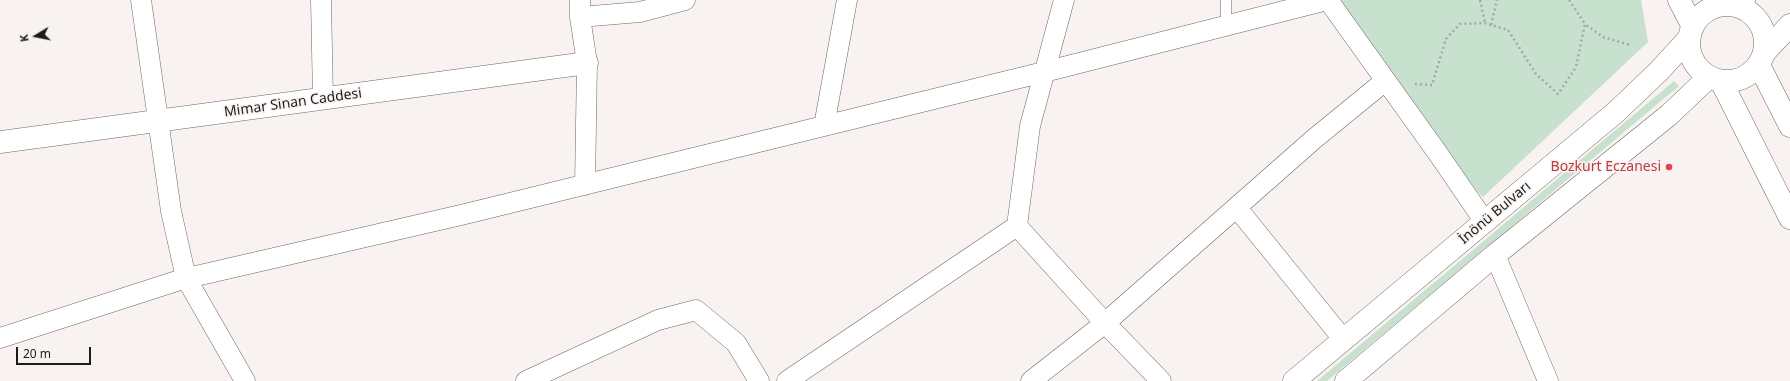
<!DOCTYPE html>
<meta charset="utf-8">
<style>
body{margin:0}
#map{position:relative;width:1790px;height:381px;overflow:hidden;background:#f8f3f0;font-family:"Noto Sans",sans-serif}
canvas{display:block}
.north{position:absolute;left:16px;top:16px;width:40px;height:40px;-webkit-text-stroke:3px #f8f3f0;paint-order:stroke;rotate:260deg;font-size:11px;font-weight:700;line-height:16px;text-align:center;color:#1e1c1b}
.north::after{content:'';display:block;margin:auto;width:14px;height:18px;background:#1e1c1b;clip-path:polygon(50% 0,100% 100%,50% 72%,0 100%)}
.scale{position:absolute;left:16px;top:347px;width:75px;height:18px;box-sizing:border-box;border:2px solid #1e1c1b;border-top:0;padding-left:5px;font-size:12px;line-height:14px;white-space:nowrap;color:#1e1c1b;-webkit-text-stroke:3px #f8f3f0;paint-order:stroke}
</style>
<div id="map">
<canvas width="1790" height="381"></canvas>
<div class="north">K</div>
<div class="scale">20 m</div>
</div>
<script>
const context = document.querySelector('canvas').getContext('2d');
context.lineJoin = 'round';
function fillPath(path, color) {
  context.fillStyle = color;
  context.fill(path, 'evenodd');
}
function poly(rows) {
  const path = new Path2D();
  for (const r of rows) {
    if (r.length === 3) {
      path.moveTo(r[0] + r[2], r[1]);
      path.arc(r[0], r[1], r[2], 0, 2 * Math.PI);
      continue;
    }
    path.moveTo(r[0], r[1]);
    for (let i = 2; i < r.length; i += 2) path.lineTo(r[i], r[i + 1]);
  }
  return path;
}
function strokePath(path, color, width, dash) {
  context.strokeStyle = color;
  context.lineWidth = width;
  context.lineCap = dash ? 'butt' : 'round';
  context.setLineDash(dash || []);
  context.stroke(path);
}
function label(font, color, halo, rows, align = 'center') {
  context.font = font + ' "Noto Sans",sans-serif';
  context.lineWidth = 3;
  context.setLineDash([]);
  context.textBaseline = 'middle';
  context.strokeStyle = halo;
  context.fillStyle = color;
  for (const [text, x, y, turn = 0] of rows) {
    context.save();
    context.translate(x, y);
    context.rotate((+turn || 0) * Math.PI / 180);
    context.textAlign = isNaN(turn) ? turn : align;
    if (halo) context.strokeText(text, 0, 0);
    context.fillText(text, 0, 0);
    context.restore();
  }
}
fillPath(poly([
 [1328,0,1641,0,1648,42,1483,197,1439,155],
 [1674,81,1679,86,1327,381,1317,381]
]), '#c7e1ce');
const service = poly([
 [1226,26,1226,0]
]);
const minor = poly([
 [141,0,171,211,186,278,245,381],
 [321,0,323,99],
 [580,0,580,17,587,63,585,185],
 [1064,0,1030,126,1017,226,1105,323,1161,381],
 [1328,0,1439,155,1485,222],
 [580,17,640,12,685,0],
 [824,126,847,0],
 [1237,208,1343,339],
 [1495,255,1548,381],
 [0,338,183,279,461,215,1044,72,1327,0],
 [526,381,658,320,696,310,736,343,759,381],
 [787,381,1017,226],
 [1031,381,1105,323,1314,139,1385,81]
]);
const tertiary = poly([
 [1737,6,1744,0],
 [1764,53,1790,25],
 [0,142,587,63]
]);
const secondary = poly([
 [1679,0,1693,27],
 [1727,43,38],
 [1759,65,1790,126],
 [1721,81,1790,218],
 [1294,381,1616,112,1659,71,1690,37],
 [1346,381,1495,255,1669,115,1709,77]
]);
strokePath(service, '#6c6764', 11);
strokePath(minor, '#6c6764', 21);
strokePath(tertiary, '#6c6764', 23);
strokePath(secondary, '#6c6764', 23);
strokePath(poly([
 [1480,0,1485,23],
 [1569,0,1585,24],
 [1491,25,1497,0],
 [1415,84,1432,85,1446,39,1460,24,1485,23,1508,30,1536,74,1558,94,1576,67,1585,24,1603,37,1630,45]
]), '#aaa6a4', 2.5, [2, 3]);
strokePath(service, '#fff', 10);
strokePath(minor, '#fff', 20);
strokePath(tertiary, '#fff', 22);
strokePath(secondary, '#fff', 22);
for (const [x, y, r, color] of [
 [1669,167,4,"#e0444e"]
]) {
  const dot = new Path2D();
  dot.arc(x, y, r, 0, 2 * Math.PI);
  context.fillStyle = color;
  context.fill(dot);
  strokePath(dot, '#f8f3f0', 1.5);
}
label('14px', '#1e1c1b', '#f8f3f0', [
 ["Mimar Sinan Caddesi",293,103,-8],
 ["İnönü Bulvarı",1495,213,-40]
]);
label('14px', '#be3a42', '#f8f3f0', [
 ["Bozkurt Eczanesi",1661,167]
], 'right');
</script>
